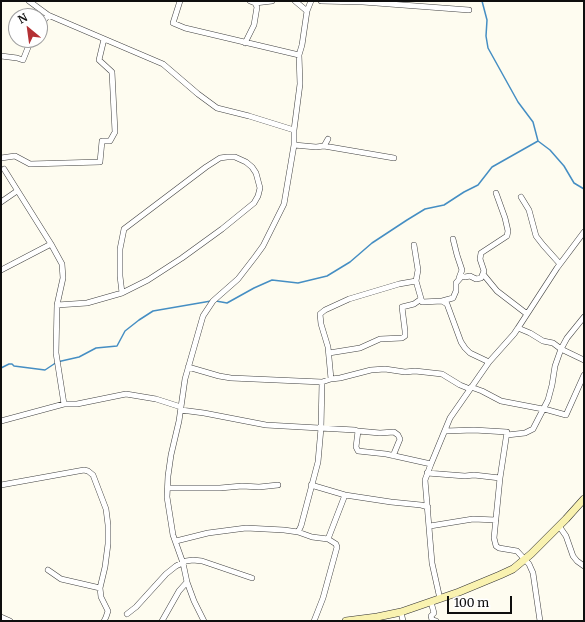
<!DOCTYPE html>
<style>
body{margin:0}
#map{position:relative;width:585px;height:622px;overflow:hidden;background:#fefcf0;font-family:Merriweather,serif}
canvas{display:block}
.frame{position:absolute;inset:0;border:2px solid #0e0e0e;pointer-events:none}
.north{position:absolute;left:8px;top:8px;width:40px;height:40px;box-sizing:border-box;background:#fff;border:1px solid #9f9f9f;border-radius:50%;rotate:331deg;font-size:11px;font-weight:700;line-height:16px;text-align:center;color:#0e0e0e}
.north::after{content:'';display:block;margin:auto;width:14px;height:18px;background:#b43034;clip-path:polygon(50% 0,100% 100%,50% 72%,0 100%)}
.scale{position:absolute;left:447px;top:596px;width:65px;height:18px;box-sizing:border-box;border:2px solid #0e0e0e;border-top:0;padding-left:5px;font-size:12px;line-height:14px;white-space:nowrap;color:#0e0e0e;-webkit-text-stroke:3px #fff;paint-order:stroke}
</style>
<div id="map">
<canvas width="585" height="622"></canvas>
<div class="frame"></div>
<div class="north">N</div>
<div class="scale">100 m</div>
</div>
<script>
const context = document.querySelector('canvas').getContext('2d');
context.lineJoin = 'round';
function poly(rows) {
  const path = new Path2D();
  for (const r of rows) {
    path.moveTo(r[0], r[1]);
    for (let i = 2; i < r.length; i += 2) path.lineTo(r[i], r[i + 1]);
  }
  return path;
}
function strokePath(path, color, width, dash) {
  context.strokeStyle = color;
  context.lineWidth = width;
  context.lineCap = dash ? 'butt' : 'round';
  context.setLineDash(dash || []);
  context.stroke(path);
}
strokePath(poly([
 [482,1,487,20,486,36,488,48,518,102,533,122,538,141,550,150,564,166,574,183,584,189],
 [216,301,227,303,254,288,272,280,298,283,327,276,350,262,372,243,407,220,425,209,444,205,464,192,478,185,492,167,538,141],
 [1,368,9,364,12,364,14,366,45,370,57,362,79,357,96,348,117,346,125,331,139,320,153,311,211,301]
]), '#458ec3', 1.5);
const street = poly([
 [29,1,48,15,163,64,198,94,217,108,249,116,294,130],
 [180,1,173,23,185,28,299,55],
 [250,1,255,3,272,1],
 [295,1,307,11],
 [321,1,363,2,469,10],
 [40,26,48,15],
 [245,43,254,25,257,7,255,3],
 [1,56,17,58,23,60,31,40],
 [294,145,316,147,324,146,328,139],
 [324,146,394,158],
 [1,158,15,156,30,164,100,162,102,141,110,141,115,132,112,72,99,60,104,39],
 [4,169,51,244,62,264,63,278,57,305,56,353,64,404],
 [521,197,529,210,536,236,543,245,560,264],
 [1,202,17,191],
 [453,239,457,255,462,270,459,278],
 [414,245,418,270,416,281,422,302,442,301,447,304,461,342,465,348,470,353,489,362],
 [1,270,51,244],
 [483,274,497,291,527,314],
 [442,301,453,298,456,291,456,283,462,276,465,277,470,276,476,279,481,278,484,271,480,259,481,253,507,236,508,231,505,218,496,193],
 [57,305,87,303,122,293,148,280,182,258,222,229,254,203,258,196,260,188,256,173,252,167,246,162,235,157,227,157,220,158,206,167,124,229,120,249,120,276,122,293],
 [518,328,557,268,584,232],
 [329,353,360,348,380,339,402,338,405,336,405,331,402,307,414,304,421,299],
 [188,367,219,376,231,378,322,382,331,379,340,378,371,370,385,369,405,372,415,371,442,374,460,385,470,389],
 [331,379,328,347,321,324,320,314,325,310,349,299,399,284,416,281],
 [471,387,482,391,501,401,548,410,566,415,584,375],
 [181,410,204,413,266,425,355,430,358,431,356,447,358,451,386,454,431,464],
 [1,421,64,404,77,404,126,394,156,399,181,407],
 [358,431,380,433,394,432,398,435,400,439,393,456],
 [445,431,474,430,507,432,500,478,494,538,496,546,499,548,517,551,529,564,533,573,540,621],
 [507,435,525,433,533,429,548,400,552,385,555,366,561,349,567,338,584,317],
 [427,473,465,476,474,475,500,478],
 [1,485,84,470,88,471,93,475,106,509,108,525,108,544,105,567,100,588,101,597,108,611,106,617,104,621],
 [311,485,345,495,391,502,421,505,428,507],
 [168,488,220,488,242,486,259,487,278,485],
 [430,526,473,519,496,520],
 [559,526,566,536,573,556,577,561,584,566],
 [298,532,301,526,318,462,321,428,322,382],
 [176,541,208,533,246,528,284,530,298,532,312,537,328,539,345,495],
 [48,570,61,579,100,588],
 [440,599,432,563,425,480,431,464,450,418,489,362,514,334,518,328,530,333,543,341,553,343,561,349,584,360],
 [431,602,434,613,431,616,432,620,436,621],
 [401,612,403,621],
 [127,614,136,607,166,574,176,566,186,561,193,560,202,561,252,578],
 [1,617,10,621],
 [162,621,179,591,187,582],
 [204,621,194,601,187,582,183,563,173,535,167,497,168,476,171,455,179,421,185,379,203,316,213,301,238,279,255,257,263,246,284,204,294,145,294,130,300,84,299,55,302,45,307,11,311,1],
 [314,621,323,598,337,547,336,544,328,539]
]);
const secondary = poly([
 [346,621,377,617,401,612,459,592,500,575,513,569,531,554,566,519,584,499]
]);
strokePath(street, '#414141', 6);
strokePath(secondary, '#303030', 8);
strokePath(street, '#fff', 5);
strokePath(secondary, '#f9f2b0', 7);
</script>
